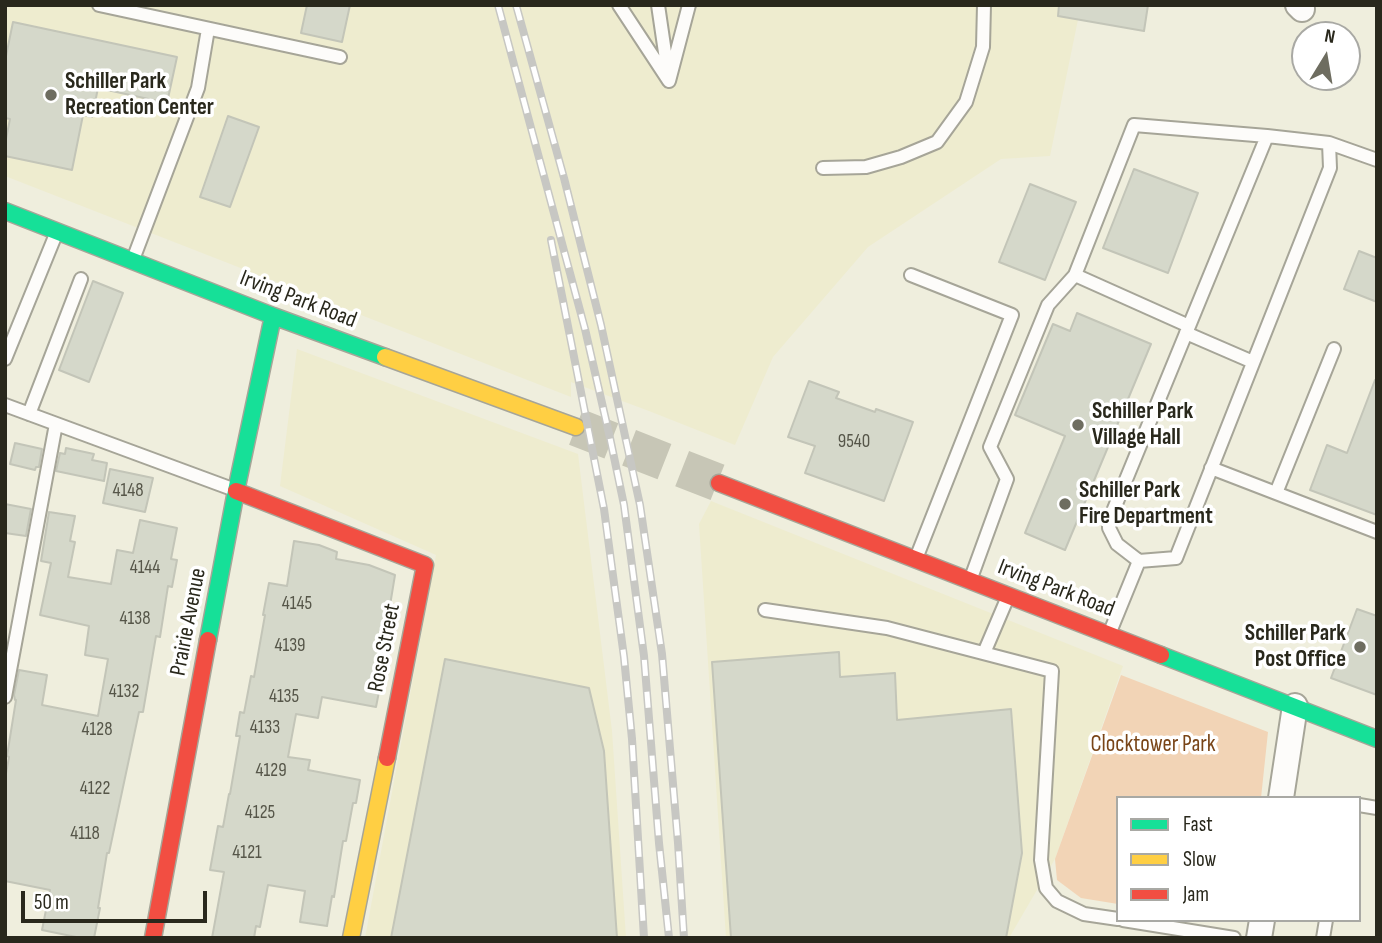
<!DOCTYPE html>
<style>
body{margin:0}
#map{position:relative;width:1382px;height:943px;overflow:hidden;background:#efeedd;font-family:"Sofia Sans Condensed",sans-serif}
canvas{display:block}
.frame{position:absolute;inset:0;border:7px solid #29281c;pointer-events:none}
.legend{position:absolute;left:1116px;top:796px;width:245px;height:126px;box-sizing:border-box;background:#fff;border:2px solid #a9a9a4;margin:0;padding:9px 12px;list-style:none;font-size:21px;color:#29281c}
.legend li{display:flex;align-items:center;gap:14px;height:35px}
.legend b{width:35px;border:2px solid #a9a9a4}
.north{position:absolute;left:1291px;top:21px;width:70px;height:70px;box-sizing:border-box;background:#fff;border:2px solid #a9a9a4;border-radius:50%;rotate:11deg;font-size:19px;font-weight:700;line-height:28px;text-align:center;color:#29281c}
.north::after{content:'';display:block;margin:auto;width:24px;height:32px;background:#6e6d60;clip-path:polygon(50% 0,100% 100%,50% 72%,0 100%)}
.scale{position:absolute;left:21px;top:891px;width:186px;height:32px;box-sizing:border-box;border:4px solid #29281c;border-top:0;padding-left:9px;font-size:21px;line-height:24px;white-space:nowrap;color:#29281c;-webkit-text-stroke:5px #fff;paint-order:stroke}
</style>
<div id="map">
<canvas width="1382" height="943"></canvas>
<div class="frame"></div>
<ul class="legend">
<li><b style="height:9px;background:#16e098"></b>Fast</li>
<li><b style="height:9px;background:#ffcf43"></b>Slow</li>
<li><b style="height:9px;background:#f24e42"></b>Jam</li>
</ul>
<div class="north">N</div>
<div class="scale">50 m</div>
</div>
<script>
const context = document.querySelector('canvas').getContext('2d');
context.lineJoin = 'round';
function fillPath(path, color) {
  context.fillStyle = color;
  context.fill(path, 'evenodd');
}
function poly(rows) {
  const path = new Path2D();
  for (const r of rows) {
    path.moveTo(r[0], r[1]);
    for (let i = 2; i < r.length; i += 2) path.lineTo(r[i], r[i + 1]);
  }
  return path;
}
function strokePath(path, color, width, dash) {
  context.strokeStyle = color;
  context.lineWidth = width;
  context.lineCap = dash ? 'butt' : 'round';
  context.setLineDash(dash || []);
  context.stroke(path);
}
function label(font, color, halo, rows, align = 'center') {
  context.font = font + ' "Sofia Sans Condensed",sans-serif';
  context.lineWidth = 7;
  context.setLineDash([]);
  context.textBaseline = 'middle';
  context.strokeStyle = halo;
  context.fillStyle = color;
  for (const [text, x, y, turn = 0] of rows) {
    context.save();
    context.translate(x, y);
    context.rotate((+turn || 0) * Math.PI / 180);
    context.textAlign = isNaN(turn) ? turn : align;
    if (halo) context.strokeText(text, 0, 0);
    context.fillText(text, 0, 0);
    context.restore();
  }
}
fillPath(poly([
 [5,5,1081,5,1050,156,1001,159,868,247,773,357,735,445,649,411,571,382,571,397,5,176],
 [297,349,578,454,612,731,626,938,365,938,436,555,280,486],
 [711,501,1123,666,1055,859,1009,938,726,938,699,524]
]), '#eeeccf');
fillPath(poly([
 [1121,675,1268,732,1261,798,1118,798,1118,904,1081,898,1057,880,1055,859]
]), '#f2d4b6');
const building = poly([
 [307,5,350,5,342,42,301,33,307,5],
 [1059,5,1148,5,1144,31,1058,16,1059,5],
 [13,22,177,57,167,103,98,88,92,117,83,115,72,170,5,156,5,144,10,119,5,118,5,61,13,22],
 [228,116,259,127,230,207,200,197,228,116],
 [1134,169,1198,193,1168,273,1103,248,1134,169],
 [1030,184,1076,202,1045,280,999,262,1030,184],
 [1359,251,1377,258,1377,302,1344,289,1359,251],
 [93,281,123,293,89,382,59,370,93,281],
 [1077,313,1151,344,1065,550,1025,533,1065,436,1015,415,1053,324,1070,331,1077,313],
 [1375,380,1377,380,1377,515,1310,490,1327,445,1347,453,1375,380],
 [809,381,839,392,836,398,875,412,876,409,913,422,884,501,805,473,815,446,788,437,809,381],
 [15,443,42,449,39,467,36,467,35,470,10,464,15,443],
 [66,448,94,454,92,460,107,463,104,481,56,471,60,453,65,454,66,448],
 [110,469,153,478,145,512,103,503,110,469],
 [5,504,31,509,26,536,5,533,5,504],
 [49,512,75,516,70,541,75,542,68,577,111,584,117,550,133,553,140,520,177,528,171,559,177,560,172,587,168,586,160,637,156,636,143,712,139,712,109,853,107,853,98,908,100,908,94,938,81,938,42,930,50,890,5,881,5,779,9,757,7,756,16,700,15,700,14,695,19,670,47,675,42,705,98,716,108,659,85,655,89,626,40,615,51,563,41,561,49,512],
 [294,541,319,545,337,552,336,559,369,565,395,575,381,660,385,661,376,707,322,697,318,718,296,714,288,757,310,760,308,770,360,780,356,803,353,803,346,841,343,841,334,897,332,896,327,926,300,922,305,891,268,885,260,927,256,926,254,938,212,938,224,872,210,870,218,826,223,827,229,794,230,794,240,736,236,736,240,712,244,713,251,676,254,677,265,615,263,615,269,583,287,586,294,541],
 [1357,609,1377,616,1377,695,1331,678,1357,609],
 [839,652,840,677,895,673,897,720,1011,709,1022,853,1006,938,731,938,712,662,839,652],
 [445,659,589,688,604,751,617,938,391,938,445,659]
]);
fillPath(building, '#d5d8ca');
strokePath(building, '#c3c5b8', 2);
strokePath(poly([
 [576,427,719,483]
]), '#c7c6b6', 38, [38, 19]);
const lane = poly([
 [99,5,340,57],
 [619,5,669,81],
 [658,5,668,73],
 [669,81,689,5],
 [1267,136,1109,521,1109,528,1117,544,1139,561,1176,558,1330,168,1329,143],
 [823,168,866,167,901,157,937,142,966,102,983,47,984,5],
 [134,257,198,88,208,29],
 [911,275,1012,315,917,556],
 [1189,326,1075,275,1134,125,1267,136,1329,143,1377,160],
 [1186,333,1253,362],
 [5,359,56,234],
 [5,405,235,490],
 [29,414,81,279],
 [1211,468,1377,532],
 [1276,493,1334,349],
 [971,578,1007,479,990,447,1048,305,1075,275],
 [765,610,887,628,1052,671,1041,860,1046,888,1057,901,1084,914,1118,919],
 [1110,632,1139,561],
 [984,653,1007,599],
 [5,697,56,424],
 [1359,805,1377,808],
 [1123,920,1234,938],
 [1323,938,1326,920]
]);
const street = poly([
 [1298,5,1302,9],
 [1281,798,1295,706],
 [1259,938,1262,920]
]);
const fast = poly([
 [5,211,273,316,385,357],
 [208,640,236,491,273,316],
 [1161,655,1377,739]
]);
const slow = poly([
 [385,357,576,427],
 [351,938,387,758]
]);
const jam = poly([
 [719,483,1161,655],
 [236,491,425,565,387,758],
 [153,938,208,640]
]);
strokePath(lane, '#a6a598', 16);
strokePath(street, '#a6a598', 28);
strokePath(fast, '#a6a598', 19);
strokePath(slow, '#a6a598', 19);
strokePath(jam, '#a6a598', 19);
strokePath(lane, '#fdfcfa', 12);
strokePath(street, '#fdfcfa', 24);
strokePath(fast, '#16e098', 16);
strokePath(slow, '#ffcf43', 16);
strokePath(jam, '#f24e42', 16);
const rail = poly([
 [498,5,585,329,610,438,624,505,644,656,659,843,669,938],
 [516,5,564,178,601,325,640,505,662,654,678,843,684,938],
 [551,240,604,509,624,657,632,739,644,938]
]);
strokePath(rail, '#c7c7c3', 8);
strokePath(rail, '#fff', 5, [16]);
for (const [x, y, r, color] of [
 [51,95,7,"#6e6d60"],
 [1078,425,7,"#6e6d60"],
 [1065,504,7,"#6e6d60"],
 [1360,647,7,"#6e6d60"]
]) {
  const dot = new Path2D();
  dot.arc(x, y, r, 0, 2 * Math.PI);
  context.fillStyle = color;
  context.fill(dot);
  strokePath(dot, '#fff', 2.5);
}
label('19px', '#565649', null, [
 ["9540",854,442],
 ["4148",128,491],
 ["4144",145,568],
 ["4145",297,604],
 ["4138",135,619],
 ["4139",290,646],
 ["4132",124,692],
 ["4135",284,697],
 ["4133",265,728],
 ["4128",97,730],
 ["4129",271,771],
 ["4122",95,789],
 ["4125",260,813],
 ["4118",85,834],
 ["4121",247,853]
]);
label('bold 23px', '#29281c', '#fff', [
 ["Schiller Park",65,82],
 ["Recreation Center",65,108],
 ["Schiller Park",1092,412],
 ["Village Hall",1092,438],
 ["Schiller Park",1079,491],
 ["Fire Department",1079,517],
 ["Schiller Park",1346,634,"right"],
 ["Post Office",1346,660,"right"]
], 'left');
label('23px', '#29281c', '#fff', [
 ["Irving Park Road",298,300,21],
 ["Irving Park Road",1056,589,21],
 ["Prairie Avenue",189,622,-79],
 ["Rose Street",385,648,-79]
]);
label('23px', '#794518', '#fff', [
 ["Clocktower Park",1153,745]
]);
</script>
